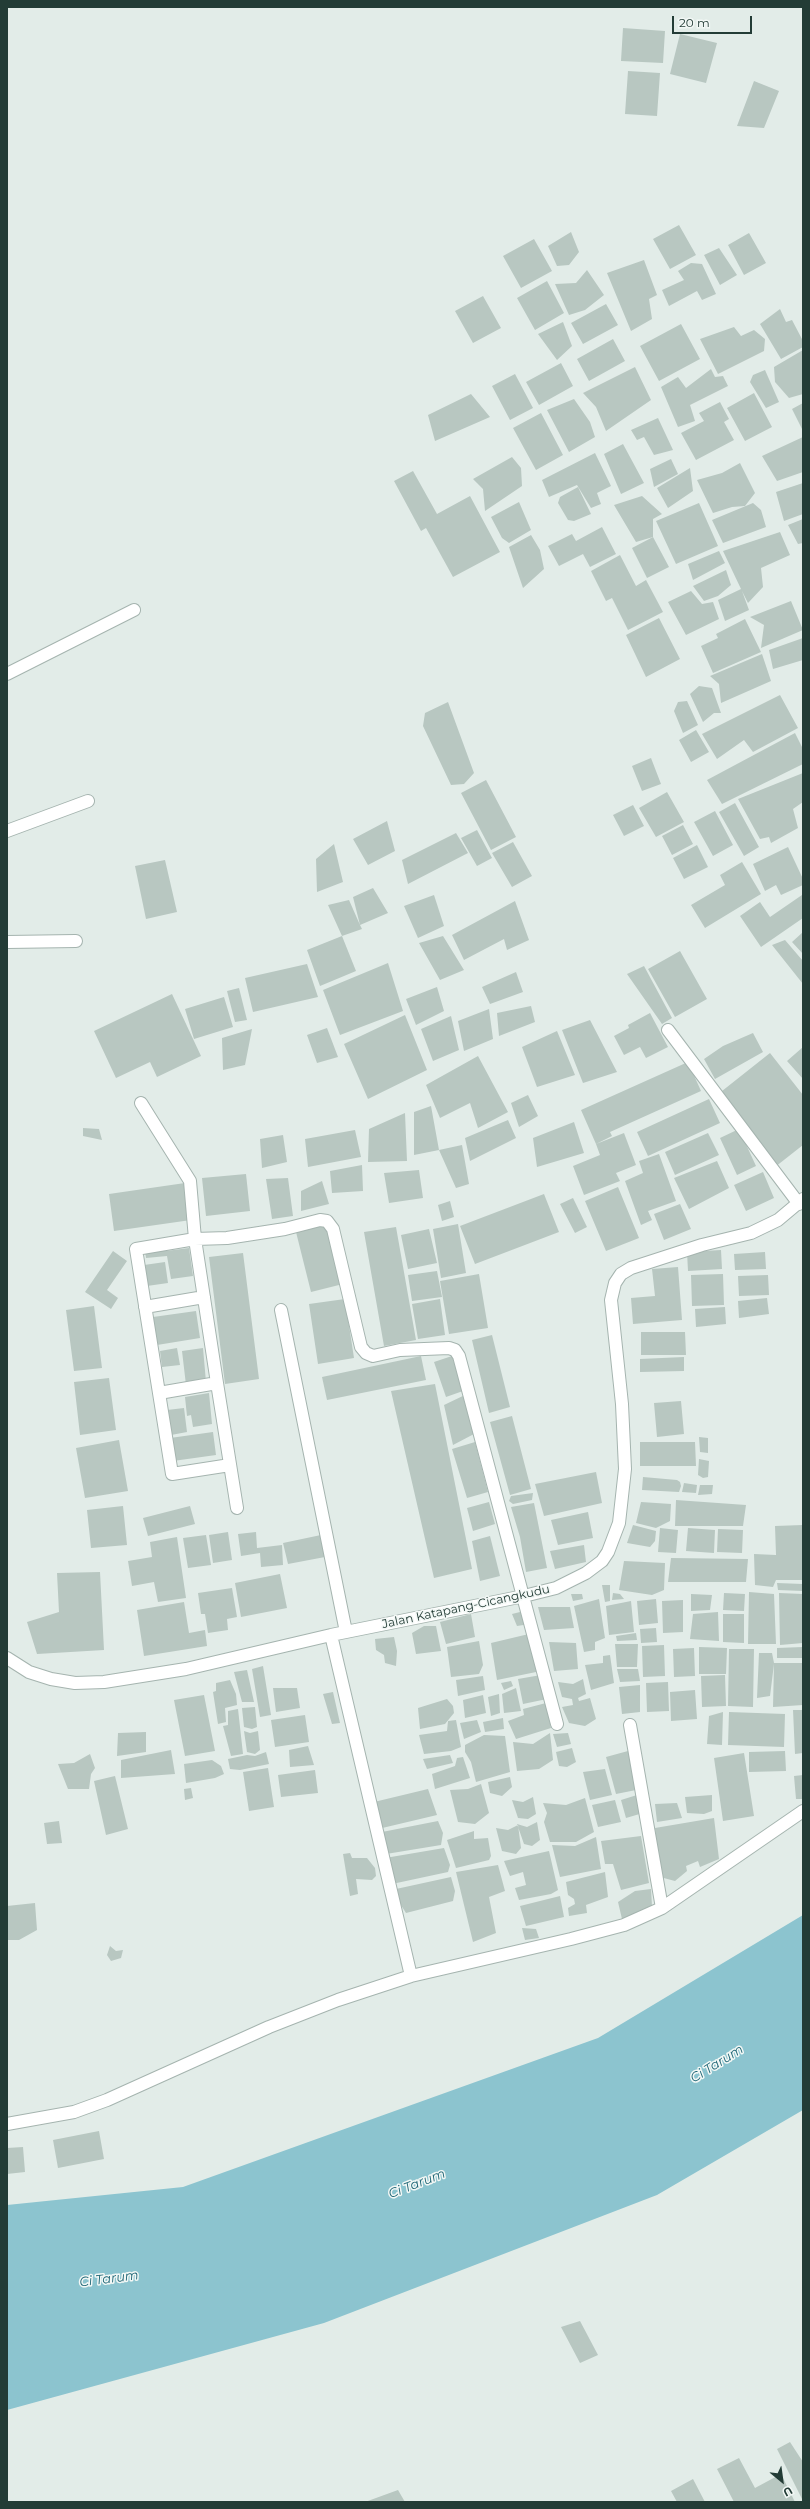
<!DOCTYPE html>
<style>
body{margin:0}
#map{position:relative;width:810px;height:2509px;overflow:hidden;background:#e2ece8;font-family:Montserrat,sans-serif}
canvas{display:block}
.frame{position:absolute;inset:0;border:8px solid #233c36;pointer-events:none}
.north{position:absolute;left:762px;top:2461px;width:40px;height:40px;-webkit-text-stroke:3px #f3f8f6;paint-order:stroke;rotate:151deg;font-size:11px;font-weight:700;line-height:16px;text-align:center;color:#233c36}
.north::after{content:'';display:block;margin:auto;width:14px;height:18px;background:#233c36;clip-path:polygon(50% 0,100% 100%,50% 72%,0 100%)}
.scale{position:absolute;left:672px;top:16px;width:80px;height:18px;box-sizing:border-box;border:2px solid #233c36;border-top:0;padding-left:5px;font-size:12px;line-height:14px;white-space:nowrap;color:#233c36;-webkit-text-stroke:3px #f3f8f6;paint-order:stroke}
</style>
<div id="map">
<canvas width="810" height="2509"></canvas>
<div class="frame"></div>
<div class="north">U</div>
<div class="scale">20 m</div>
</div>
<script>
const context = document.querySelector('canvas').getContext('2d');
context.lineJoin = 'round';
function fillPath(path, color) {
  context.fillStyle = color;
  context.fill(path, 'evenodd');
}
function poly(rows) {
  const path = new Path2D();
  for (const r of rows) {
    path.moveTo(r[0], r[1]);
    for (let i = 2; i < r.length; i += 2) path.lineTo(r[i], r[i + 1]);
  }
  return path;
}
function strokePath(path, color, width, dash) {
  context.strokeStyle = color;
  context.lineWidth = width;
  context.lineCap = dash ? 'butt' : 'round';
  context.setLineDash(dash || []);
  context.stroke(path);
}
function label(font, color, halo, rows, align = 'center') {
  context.font = font + ' Montserrat,sans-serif';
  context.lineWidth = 3;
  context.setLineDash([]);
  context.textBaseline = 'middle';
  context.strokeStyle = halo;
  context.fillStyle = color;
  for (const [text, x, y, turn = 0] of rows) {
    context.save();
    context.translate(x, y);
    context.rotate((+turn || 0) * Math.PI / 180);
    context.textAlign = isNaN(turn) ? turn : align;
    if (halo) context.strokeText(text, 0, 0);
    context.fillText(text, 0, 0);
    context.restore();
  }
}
fillPath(poly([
 [803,1915,803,2110,657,2195,324,2323,7,2410,7,2205,183,2187,598,2038]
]), '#8cc4cf');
fillPath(poly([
 [623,28,665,31,663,63,621,61],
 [680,34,717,43,706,83,670,74],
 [628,71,660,73,657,116,625,114],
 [754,81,779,91,764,128,737,126],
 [679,225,696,255,670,269,653,239],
 [571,232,579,252,569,265,557,266,548,246],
 [749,233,766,263,744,275,728,245],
 [534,239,552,271,521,288,503,256],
 [719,248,737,275,720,285,704,255],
 [644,260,657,295,649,299,652,319,631,331,607,273],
 [691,263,702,264,716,294,702,300,697,291,669,306,662,290,684,280,678,271],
 [587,270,604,295,585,310,569,315,555,284,576,283],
 [547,281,564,313,535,330,517,298],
 [483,296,501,328,473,343,455,311],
 [606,304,618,325,583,344,571,323],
 [780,309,786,322,792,320,803,341,803,347,781,359,760,324],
 [563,322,572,346,557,360,538,334],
 [681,324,700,359,659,381,640,346],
 [734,327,741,336,754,330,765,339,764,351,718,374,700,339],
 [613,339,625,361,589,381,577,359],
 [803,350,803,394,789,398,775,382,774,367],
 [561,363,573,386,539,405,526,382],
 [635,367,651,400,606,431,596,407,583,393],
 [711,369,715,377,723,376,728,386,690,405,695,421,678,427,661,387,678,377,686,388],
 [765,370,779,402,766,408,750,382,753,375],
 [515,374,533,408,510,420,492,386],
 [754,393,772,427,745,441,727,408],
 [471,394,490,417,435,441,428,415],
 [574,399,590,422,595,437,569,452,547,410],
 [720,402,729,419,724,422,734,440,696,460,681,433,704,421,699,413],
 [803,403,803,431,792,409],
 [541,413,563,455,536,470,513,428],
 [658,418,673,450,654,455,644,437,637,440,631,430],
 [803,437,803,472,777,481,762,456],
 [623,444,644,483,621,494,604,454],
 [595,453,611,486,597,493,601,504,591,508,577,485,549,497,542,480],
 [512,457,521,468,522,486,485,511,483,489,473,479],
 [671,459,678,474,654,487,650,469],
 [740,463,755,493,745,506,732,507,713,513,697,480,722,473],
 [690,468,693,491,668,508,657,488],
 [413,471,437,514,470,496,500,552,453,577,426,528,421,531,394,481],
 [803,483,803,514,784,521,776,492],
 [578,487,591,514,574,521,568,520,558,503,560,497],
 [642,496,662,514,653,519,653,537,669,567,647,578,632,548,653,537,636,542,614,505],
 [519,502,531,530,509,543,502,538,491,517],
 [699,503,718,546,676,564,656,521],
 [753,503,761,510,766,527,723,543,712,520],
 [803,519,803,543,798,544,788,525],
 [602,527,616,554,590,567,583,554,559,566,548,546,572,534,576,541],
 [780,532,790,555,761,568,763,587,748,603,742,591,749,610,725,621,718,600,741,589,723,551],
 [531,535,540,550,544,569,523,588,509,547],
 [719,551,725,563,693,580,688,564],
 [620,555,636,586,646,580,663,612,628,630,612,598,606,601,591,571],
 [726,570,731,585,718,596,704,601,693,586],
 [691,591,702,604,713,602,719,619,686,635,668,602],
 [791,601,803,630,761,648,764,625,750,617],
 [659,618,680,659,646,677,626,635],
 [745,619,761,652,713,673,701,646,718,638,716,634],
 [803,638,803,660,773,669,769,650],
 [762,654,771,681,721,703,719,684,710,676],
 [699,686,712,688,721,713,714,713,703,722,690,694],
 [780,695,798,728,753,752,744,740,717,759,702,734],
 [687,701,698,725,683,733,674,711,678,702],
 [448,702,474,773,464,784,451,785,423,726,425,713],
 [696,730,709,752,691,762,679,740],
 [795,733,803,749,803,764,722,804,707,780],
 [651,758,661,784,642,791,632,766],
 [803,773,803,802,793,809,798,828,771,843,769,837,760,839,738,799],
 [486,780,516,837,491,850,461,793],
 [667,792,684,822,656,837,639,808],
 [735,803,759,847,744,856,719,812],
 [633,805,644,826,624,836,613,815],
 [715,811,733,845,713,856,694,822],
 [387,821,395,851,368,865,353,839],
 [683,825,693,844,672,855,662,836],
 [477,830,492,858,477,866,461,838],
 [456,833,468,853,408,884,402,860],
 [513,842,532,876,512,887,492,853],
 [334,844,343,882,317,892,316,859],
 [697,845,708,867,684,879,673,858],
 [788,847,803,879,803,885,781,895,776,885,765,891,753,864],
 [165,860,177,912,146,919,135,866],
 [742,862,761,894,705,928,691,905,725,885,720,875],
 [373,888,388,913,360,925,362,929,342,936,328,905,349,900,360,925,353,897],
 [434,895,444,926,418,938,404,906],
 [802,895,803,918,761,947,740,916,760,902,770,917],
 [515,901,529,940,507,950,504,939,464,960,452,935],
 [803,932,803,954,792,942],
 [342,936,356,971,320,986,307,950],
 [443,936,464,970,440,980,419,943],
 [785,940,803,961,803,984,772,945],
 [680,951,707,999,675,1017,648,969],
 [388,963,403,1011,340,1035,323,990],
 [307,964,318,997,253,1012,245,978],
 [644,966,672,1018,662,1024,627,974],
 [516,972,523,992,490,1004,482,987],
 [437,987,444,1011,416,1025,406,999],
 [239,988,247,1020,235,1022,227,991],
 [172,994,201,1056,157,1077,150,1062,116,1078,94,1031],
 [224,997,233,1027,194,1039,185,1009],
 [531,1006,535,1022,499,1036,497,1013],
 [489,1009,493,1039,464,1051,458,1021],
 [650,1013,668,1047,646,1058,640,1047,624,1055,614,1036,629,1028,628,1025],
 [405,1015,427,1070,368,1099,344,1044],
 [451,1016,459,1050,433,1061,421,1029],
 [590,1020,617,1072,583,1083,562,1030],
 [327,1028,338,1057,317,1063,307,1035],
 [252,1029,245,1065,223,1070,222,1038],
 [557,1031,575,1075,537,1087,522,1047],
 [753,1033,763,1052,715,1079,704,1059,723,1046],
 [803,1047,803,1079,787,1061],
 [770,1053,803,1095,803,1145,775,1167,717,1095],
 [478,1056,508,1112,478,1128,470,1103,440,1118,426,1085],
 [688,1062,701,1091,610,1132,612,1136,596,1144,581,1110],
 [528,1095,538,1116,519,1127,511,1103],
 [709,1099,720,1123,648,1156,637,1132],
 [431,1106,439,1150,414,1155,414,1112],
 [405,1113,407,1161,368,1162,369,1129],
 [508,1120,516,1138,470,1161,465,1138],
 [574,1122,584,1153,537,1167,533,1138],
 [83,1128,99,1129,102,1140,83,1136],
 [739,1129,756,1166,737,1175,720,1138],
 [355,1130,361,1157,308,1167,305,1139],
 [624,1133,636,1165,616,1173,620,1181,584,1195,573,1166,600,1155,596,1144],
 [708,1133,719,1155,675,1175,665,1152],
 [283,1135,287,1162,262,1168,260,1139],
 [462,1145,469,1184,456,1188,439,1150],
 [659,1154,676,1201,648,1211,652,1220,641,1225,625,1181,643,1173,639,1161],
 [717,1161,729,1188,689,1209,674,1178],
 [362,1165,363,1191,332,1193,330,1171],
 [419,1170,423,1198,389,1203,384,1173],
 [763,1172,774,1198,746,1211,734,1185],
 [246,1174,250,1211,206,1216,202,1178],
 [288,1178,293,1216,272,1219,266,1179],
 [322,1181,329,1204,301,1211,301,1191],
 [185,1183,191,1220,114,1231,109,1194],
 [618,1187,639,1238,606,1251,585,1201],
 [544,1194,559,1232,475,1264,460,1226],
 [573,1198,587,1227,575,1233,560,1204],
 [450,1201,454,1217,442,1221,438,1205],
 [680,1204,691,1229,664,1240,654,1214],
 [328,1224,343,1284,311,1292,296,1232],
 [458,1224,466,1273,441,1278,433,1229],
 [396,1227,416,1340,384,1346,364,1232],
 [429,1229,437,1263,408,1269,401,1235],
 [166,1248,166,1251,189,1248,193,1276,171,1279,167,1256,146,1258,145,1251],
 [721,1250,722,1269,688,1271,687,1252],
 [113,1251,127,1261,107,1290,118,1298,111,1309,85,1292],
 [765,1252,766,1269,735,1270,734,1254],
 [243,1253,259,1379,225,1384,209,1257],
 [165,1262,168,1283,147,1286,144,1265],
 [678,1267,682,1320,633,1324,631,1298,655,1296,652,1269],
 [437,1271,442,1297,412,1301,408,1275],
 [479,1274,488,1328,449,1334,440,1281],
 [723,1274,724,1305,692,1306,691,1275],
 [768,1275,769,1295,739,1296,738,1276],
 [767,1298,769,1314,739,1318,738,1301],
 [345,1299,354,1358,318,1364,309,1304],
 [440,1299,445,1335,418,1339,412,1304],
 [94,1306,102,1368,74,1371,66,1310],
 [725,1307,726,1324,696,1327,695,1309],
 [196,1311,200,1338,157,1345,153,1317],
 [641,1332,685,1332,686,1355,641,1355],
 [492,1335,510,1407,489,1413,472,1340],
 [177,1348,180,1365,162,1367,160,1351],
 [203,1348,206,1382,186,1385,182,1351],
 [421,1356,426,1380,327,1400,322,1377],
 [452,1356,463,1391,446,1397,434,1362],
 [684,1357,684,1371,640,1372,640,1359],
 [109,1378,116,1430,80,1435,74,1382],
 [435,1384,472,1569,434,1578,391,1391],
 [209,1393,212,1424,193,1427,191,1415,187,1416,185,1397],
 [467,1394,474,1434,453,1445,444,1405],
 [681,1401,684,1434,657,1437,654,1403],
 [184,1408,187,1432,171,1435,167,1410],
 [512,1416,531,1489,510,1495,490,1422],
 [213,1432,216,1455,173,1461,170,1438],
 [699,1437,708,1438,708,1453,700,1452],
 [119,1440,128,1491,85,1498,76,1448],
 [475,1442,488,1492,467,1498,452,1449],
 [640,1442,695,1442,696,1466,640,1466],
 [699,1459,709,1461,708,1477,703,1478,698,1475],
 [596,1472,602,1503,544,1516,535,1484],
 [643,1477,677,1480,680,1482,681,1486,679,1492,642,1490],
 [684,1483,697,1485,696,1493,682,1492],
 [700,1485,713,1485,712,1494,698,1495],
 [533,1493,532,1500,513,1504,509,1501,511,1496],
 [676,1500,746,1505,743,1526,675,1526],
 [489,1502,495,1524,473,1531,467,1508],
 [641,1502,671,1504,670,1521,656,1528,636,1523],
 [534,1503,547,1568,526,1572,520,1537,511,1507],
 [123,1506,127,1545,91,1548,87,1510],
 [190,1506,195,1524,148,1536,143,1518],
 [588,1512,593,1538,558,1545,551,1520],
 [633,1525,656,1531,655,1541,650,1547,627,1543],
 [803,1525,803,1580,776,1580,773,1587,755,1585,754,1554,776,1555,775,1526],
 [660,1528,678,1530,676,1553,658,1552],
 [688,1528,715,1530,714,1553,686,1551],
 [718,1529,743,1530,742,1553,717,1552],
 [228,1532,232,1560,213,1563,209,1535],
 [256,1532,257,1548,282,1545,283,1565,261,1567,260,1553,241,1556,238,1534],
 [206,1535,211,1565,188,1568,183,1538],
 [321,1535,325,1557,288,1564,283,1543],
 [490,1536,500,1576,480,1581,472,1541],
 [177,1537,186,1598,158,1602,154,1582,132,1586,128,1561,152,1557,150,1542],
 [584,1545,586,1562,555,1569,550,1551],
 [671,1558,748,1559,746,1582,668,1582],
 [624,1561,665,1563,664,1590,652,1595,619,1590],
 [100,1572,104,1650,37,1654,27,1622,59,1612,57,1573],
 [280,1574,287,1608,241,1617,235,1583],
 [777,1583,803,1584,803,1591,778,1590],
 [602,1585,610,1585,610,1601,605,1602],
 [232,1588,237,1617,227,1619,228,1630,208,1633,205,1614,201,1614,198,1593],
 [749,1592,774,1594,776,1644,748,1644],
 [613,1593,620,1594,624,1599,612,1600],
 [724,1593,745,1594,744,1611,723,1610],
 [779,1593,803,1594,803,1643,780,1645],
 [571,1594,582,1594,583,1599,573,1601],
 [691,1594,712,1595,710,1610,691,1611],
 [599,1599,605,1638,595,1642,595,1650,584,1652,574,1606],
 [656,1599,658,1623,639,1625,637,1601],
 [683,1600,683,1632,663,1633,662,1601],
 [631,1601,634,1632,609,1635,606,1606],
 [184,1602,189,1633,205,1630,207,1646,144,1656,137,1610],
 [538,1607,570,1607,574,1628,544,1630],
 [528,1610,530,1624,517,1626,512,1614],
 [718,1612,719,1641,690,1639,693,1614],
 [471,1614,475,1637,446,1644,440,1622],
 [723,1614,744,1614,744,1643,723,1642],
 [424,1626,436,1626,441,1651,416,1654,412,1633],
 [656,1628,657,1642,641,1643,640,1629],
 [533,1633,541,1671,497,1680,491,1643],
 [636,1633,637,1640,617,1641,616,1636],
 [394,1637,397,1651,396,1666,385,1663,384,1655,376,1650,375,1639],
 [479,1641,483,1665,479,1674,451,1677,447,1647],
 [549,1642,576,1643,578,1669,554,1671],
 [615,1644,638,1644,637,1667,617,1667],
 [664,1645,665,1676,643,1677,642,1646],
 [699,1647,727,1648,726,1674,699,1674],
 [803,1647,803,1658,777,1658,777,1648],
 [694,1648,695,1676,674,1677,673,1649],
 [729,1649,754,1649,753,1707,728,1706],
 [759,1653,772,1653,774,1663,803,1663,803,1705,773,1707,774,1664,770,1696,757,1698],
 [610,1655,614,1683,591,1690,585,1665,603,1663,603,1656],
 [263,1666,271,1715,260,1717,252,1669],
 [617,1669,638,1669,640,1681,620,1682],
 [247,1670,254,1702,242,1702,234,1672],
 [541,1675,547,1699,523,1704,518,1679],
 [725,1675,726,1706,702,1707,701,1676],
 [483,1676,485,1690,458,1696,456,1680],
 [583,1679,586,1694,578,1698,579,1701,590,1698,596,1719,585,1726,569,1723,562,1707,573,1705,572,1699,562,1697,558,1682,573,1684],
 [230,1680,236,1694,237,1705,225,1708,226,1722,218,1724,213,1692,216,1691,216,1683],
 [511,1681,513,1686,504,1690,501,1683],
 [668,1682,669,1711,647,1712,646,1683],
 [640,1685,640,1712,622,1714,619,1687],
 [273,1688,297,1688,300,1708,276,1712],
 [516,1688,521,1711,504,1713,502,1694],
 [695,1690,697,1719,671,1721,670,1692],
 [333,1692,340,1723,332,1724,323,1694],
 [499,1694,500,1713,491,1716,488,1697],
 [204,1695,215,1751,185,1756,174,1700],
 [483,1695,486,1713,465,1718,463,1700],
 [447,1699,453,1706,454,1713,445,1724,420,1729,418,1708],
 [546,1703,551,1728,516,1739,508,1721,524,1715,523,1709],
 [255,1707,257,1727,252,1729,244,1727,242,1708],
 [238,1709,243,1754,231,1756,223,1726,228,1725,228,1711],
 [793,1710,803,1710,803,1753,795,1754],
 [723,1712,722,1745,707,1744,709,1716],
 [729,1712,785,1714,784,1747,728,1745],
 [305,1715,309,1742,275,1747,271,1720],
 [503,1718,504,1729,485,1732,483,1722],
 [456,1720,461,1747,451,1751,424,1754,419,1735,447,1731,448,1721],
 [477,1720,481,1732,464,1739,460,1723],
 [244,1731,250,1733,258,1731,260,1750,255,1754,247,1752],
 [146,1732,146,1752,117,1756,118,1733],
 [550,1733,553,1760,539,1769,517,1771,513,1742,533,1744],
 [568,1733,571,1744,557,1747,553,1734],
 [484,1735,505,1736,510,1772,476,1782,471,1762,465,1752,465,1745],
 [308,1746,314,1765,290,1767,289,1750],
 [572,1748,576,1762,567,1767,559,1766,556,1752],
 [171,1750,175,1774,121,1778,121,1760],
 [628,1751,636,1790,616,1794,606,1757],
 [785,1751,786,1771,749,1772,749,1752],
 [266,1752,269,1764,240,1770,230,1769,228,1759,247,1755,255,1756],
 [744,1753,754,1816,723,1821,714,1758],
 [90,1754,95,1768,91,1774,89,1789,68,1789,58,1764,74,1763],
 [450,1755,453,1763,427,1769,423,1759],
 [463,1757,470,1778,435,1789,432,1774,455,1766,457,1758],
 [212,1760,221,1766,224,1774,215,1778,186,1783,184,1764],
 [268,1768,274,1807,249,1811,243,1772],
 [605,1769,612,1795,590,1800,583,1772],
 [315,1770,318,1793,281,1797,278,1775],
 [803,1775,803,1799,796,1799,794,1776],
 [115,1776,128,1829,106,1835,94,1781],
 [510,1777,512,1787,502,1796,490,1793,488,1782],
 [481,1784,489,1813,475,1824,458,1822,450,1790,468,1789],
 [191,1788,193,1798,185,1800,184,1789],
 [428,1789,437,1815,378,1829,374,1802],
 [637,1795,643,1813,626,1818,621,1800],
 [712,1795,712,1811,704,1814,687,1813,685,1797],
 [533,1797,536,1814,528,1819,518,1818,512,1800,523,1802],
 [585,1798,594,1832,576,1842,550,1842,544,1822,547,1813,543,1803,566,1805],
 [615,1800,621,1822,598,1827,592,1805],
 [677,1803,682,1818,657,1822,655,1804],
 [714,1818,719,1859,700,1867,698,1861,686,1866,687,1871,675,1881,660,1877,655,1828],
 [59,1821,62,1843,47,1844,44,1823],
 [438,1821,443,1833,441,1845,386,1854,382,1832],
 [537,1822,540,1840,532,1846,524,1844,517,1824,527,1827],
 [518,1825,521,1848,516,1854,502,1851,496,1828,508,1830],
 [474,1831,474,1839,488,1838,491,1856,489,1860,456,1868,447,1840],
 [641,1836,649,1883,621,1890,613,1864,605,1864,601,1841],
 [596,1837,601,1869,560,1877,552,1845,575,1846],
 [444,1848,450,1865,448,1872,392,1884,385,1858],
 [549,1851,558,1890,551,1894,519,1900,515,1888,526,1885,523,1872,510,1876,504,1861],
 [350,1853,352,1858,367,1858,375,1868,376,1876,372,1880,356,1879,358,1894,350,1896,343,1854],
 [498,1865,505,1891,489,1897,496,1933,473,1942,456,1872],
 [605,1872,608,1897,586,1905,587,1913,569,1916,568,1908,575,1904,574,1899,568,1895,566,1882],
 [451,1877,455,1891,453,1901,406,1913,399,1902,396,1889],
 [651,1889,652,1906,632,1918,622,1919,618,1902,635,1891],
 [560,1896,564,1917,526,1926,520,1906],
 [35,1903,37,1930,19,1940,7,1940,7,1906],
 [522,1928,536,1929,539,1938,525,1940],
 [110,1946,116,1951,123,1950,121,1958,111,1961,107,1955],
 [99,2131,104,2159,58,2168,53,2140],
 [23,2147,25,2172,7,2174,7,2148],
 [580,2321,598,2355,580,2363,561,2327],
 [790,2442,803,2462,803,2501,777,2449],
 [739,2458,755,2488,781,2474,795,2502,734,2502,717,2469],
 [693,2479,705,2502,677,2502,671,2491],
 [398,2490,405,2502,365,2502]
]), '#b8c7c1');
const minor = poly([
 [7,674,134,610],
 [7,831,88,801],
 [7,942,76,941],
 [668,1030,799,1204],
 [141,1103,190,1181,195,1239,227,1238,285,1229,320,1220,327,1221,333,1229,361,1347,366,1353,373,1356,400,1350,449,1348,455,1350,459,1356,557,1724],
 [195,1239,217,1383,159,1393,136,1249,195,1239],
 [145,1307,204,1297],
 [281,1310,346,1632],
 [217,1383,237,1508],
 [159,1393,172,1474,230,1465],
 [331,1635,411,1976],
 [7,1658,29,1672,51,1679,75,1683,104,1682,186,1669,331,1635,524,1596,556,1588,586,1573,602,1561,608,1552,619,1523,625,1469,622,1404,611,1300,615,1283,621,1274,631,1268,702,1245,751,1233,778,1220,803,1199],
 [630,1725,662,1908],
 [7,2124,74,2112,107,2100,269,2027,338,2000,411,1976,571,1939,624,1925,662,1908,803,1811]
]);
strokePath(minor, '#a5b4af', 14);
strokePath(minor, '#fff', 12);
label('12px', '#233c36', '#f3f8f6', [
 ["Jalan Katapang-Cicangkudu",466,1607,-12]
]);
label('italic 13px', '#1f6676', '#f3f8f6', [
 ["Ci Tarum",717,2064,-32],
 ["Ci Tarum",417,2184,-21],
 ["Ci Tarum",109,2279,-7]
]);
</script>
